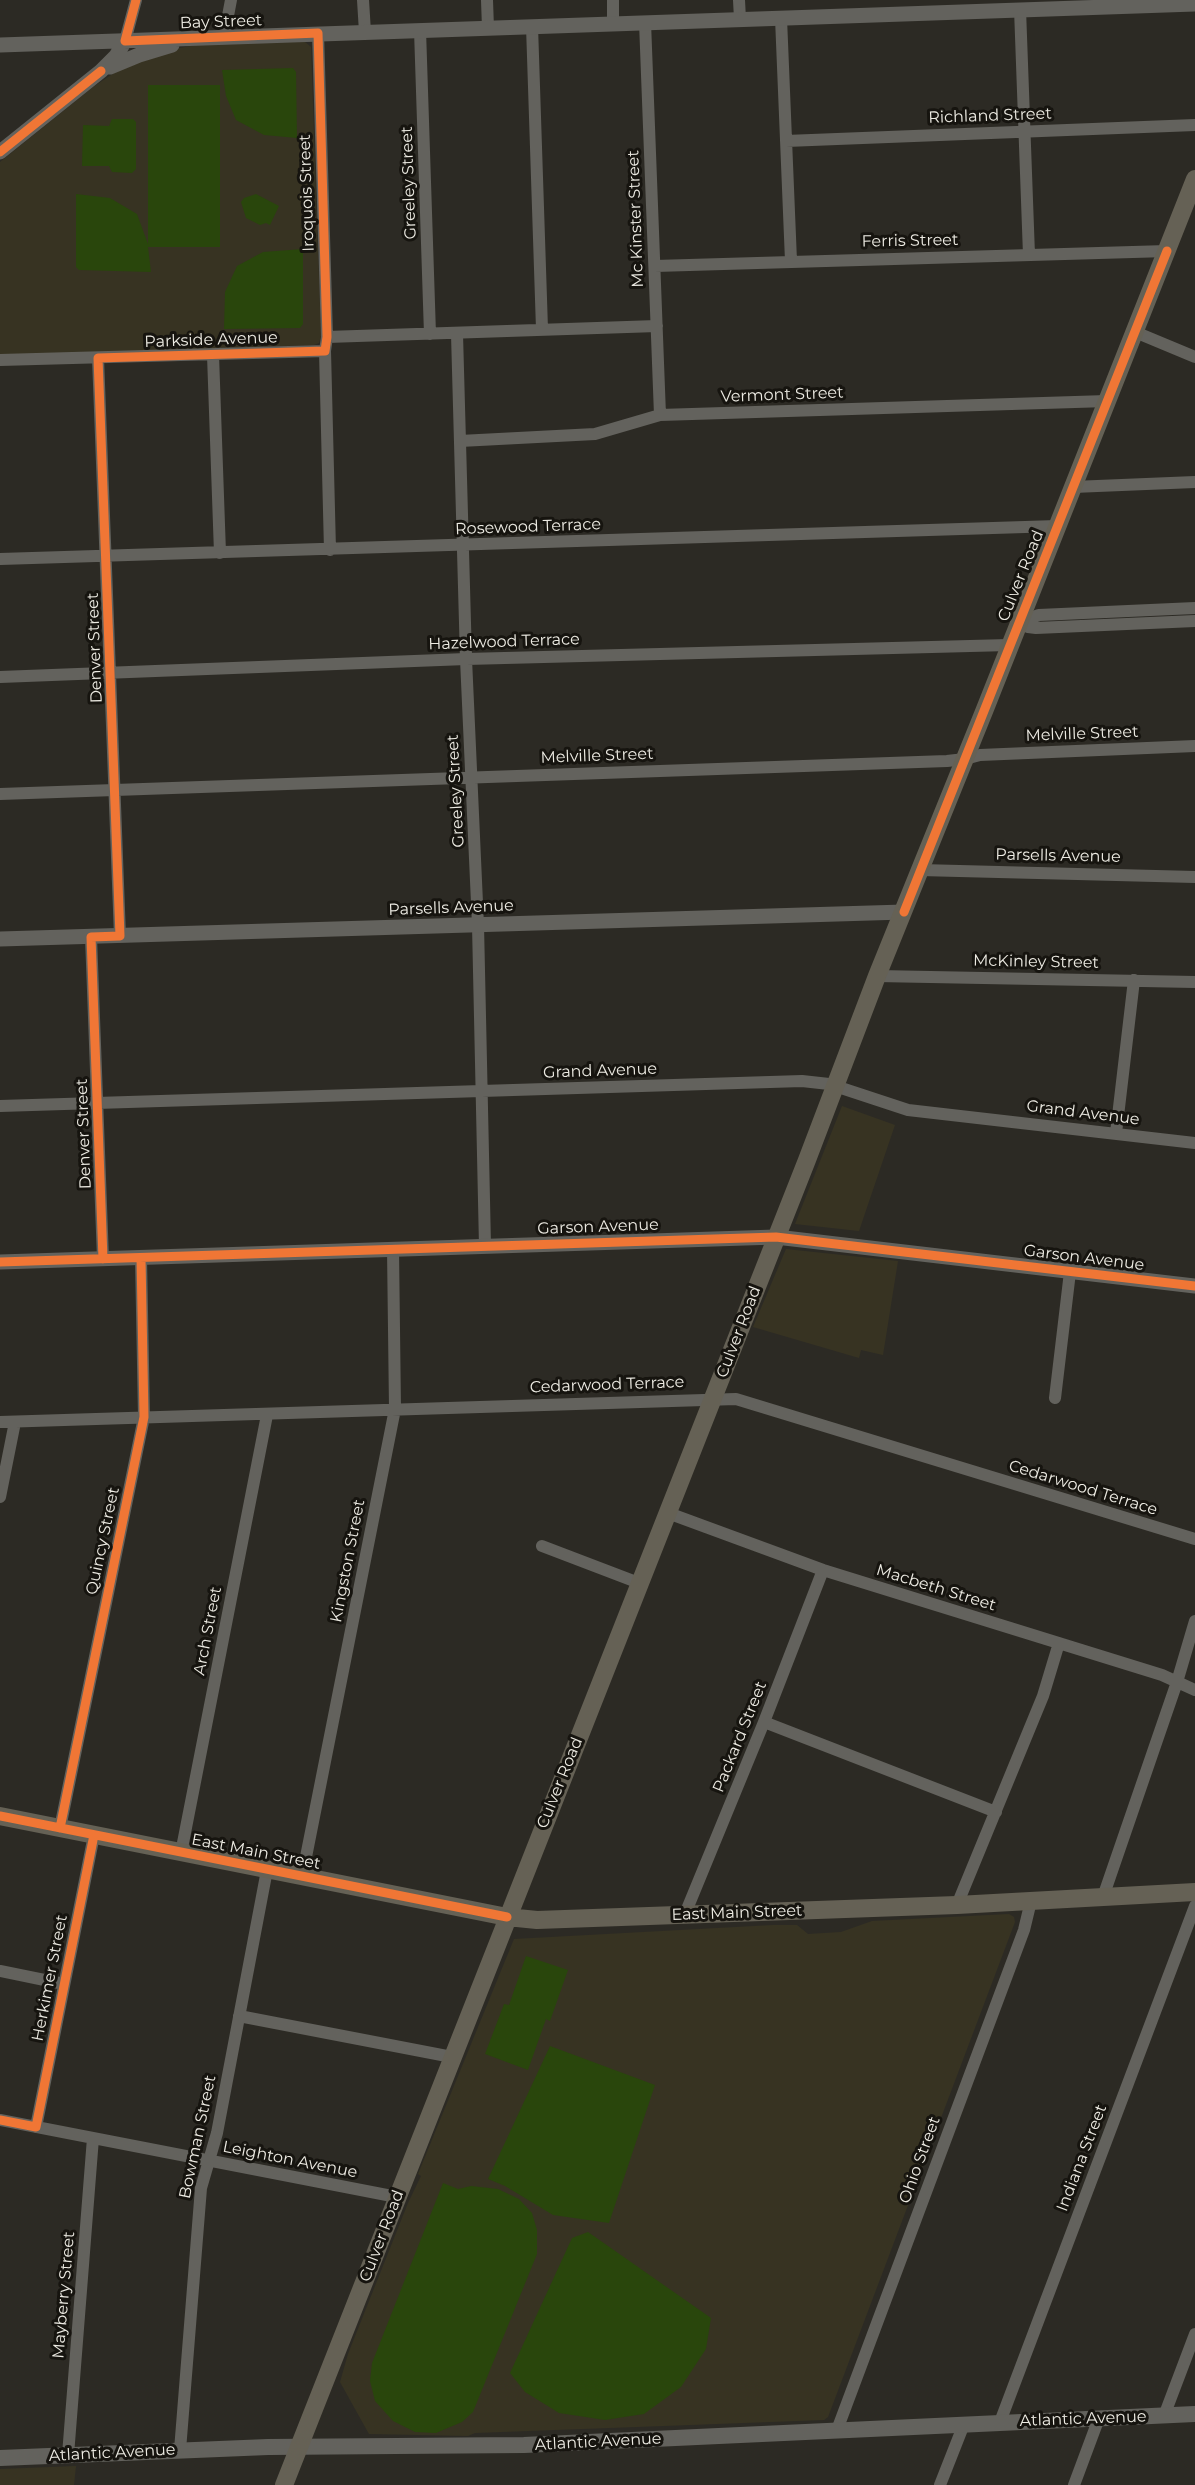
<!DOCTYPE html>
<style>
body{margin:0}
canvas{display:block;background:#2c2a24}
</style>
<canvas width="1195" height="2485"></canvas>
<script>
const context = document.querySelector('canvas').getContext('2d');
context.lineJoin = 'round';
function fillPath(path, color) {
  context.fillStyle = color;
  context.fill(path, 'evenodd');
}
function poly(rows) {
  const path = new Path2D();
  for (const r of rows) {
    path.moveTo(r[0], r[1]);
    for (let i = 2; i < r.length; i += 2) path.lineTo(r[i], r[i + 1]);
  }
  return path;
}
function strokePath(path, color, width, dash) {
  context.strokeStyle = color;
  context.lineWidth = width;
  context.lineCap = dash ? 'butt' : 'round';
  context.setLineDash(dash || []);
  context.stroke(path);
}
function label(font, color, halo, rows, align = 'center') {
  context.font = font + ' Montserrat,sans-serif';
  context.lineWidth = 6;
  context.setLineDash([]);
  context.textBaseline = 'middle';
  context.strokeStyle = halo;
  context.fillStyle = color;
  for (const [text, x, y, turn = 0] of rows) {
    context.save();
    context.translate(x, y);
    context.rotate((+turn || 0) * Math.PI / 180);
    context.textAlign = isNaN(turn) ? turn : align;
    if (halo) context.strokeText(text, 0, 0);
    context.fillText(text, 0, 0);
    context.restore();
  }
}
fillPath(poly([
 [304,41,311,47,321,336,319,343,314,345,0,356,0,162,93,87,117,71,163,51,196,45],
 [842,1106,895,1125,859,1231,795,1224],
 [786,1249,898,1261,883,1355,861,1350,859,1358,753,1327],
 [1009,1914,1014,1917,1015,1922,828,2417,824,2420,475,2433,468,2436,369,2434,340,2382,348,2354,408,2203,421,2176,418,2174,514,1939,773,1925,797,1925,808,1934,841,1932,872,1921],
 [76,2466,74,2485,0,2485,0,2469]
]), '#373322');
fillPath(poly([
 [293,68,296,72,297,138,264,135,236,120,226,96,222,70],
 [148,85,220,85,220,247,148,247,151,272,79,270,76,267,76,194,110,198,137,214,148,244],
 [112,119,133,119,136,122,136,169,132,173,112,172,109,166,82,166,83,125,109,126],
 [256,194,279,206,270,225,266,223,260,225,246,218,241,202,244,198],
 [303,249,303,324,300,328,224,329,225,292,237,266,263,252],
 [526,1956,568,1970,550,2021,546,2019,528,2070,485,2054,504,2004,509,2005],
 [550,2046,655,2085,609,2223,553,2215,505,2186,488,2179],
 [443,2183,458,2189,471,2186,498,2189,519,2199,532,2213,537,2230,537,2254,473,2412,462,2422,436,2433,415,2432,393,2421,375,2401,370,2381,372,2363],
 [588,2232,711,2318,706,2349,681,2387,644,2414,605,2420,559,2413,525,2392,510,2373,572,2238]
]), '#29460c');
strokePath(poly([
 [363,0,365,32],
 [487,0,488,28],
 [613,0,613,23],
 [739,0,740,19],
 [1020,9,1029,255],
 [781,18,791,261],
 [645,22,660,415],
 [532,26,542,329],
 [420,30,430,334],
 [318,33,327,337,325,351,330,550],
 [224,37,231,0],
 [125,41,136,0],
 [786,141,1195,125],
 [655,266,1167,251],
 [1135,332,1195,357],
 [457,334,466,659,478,925,485,1246],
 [327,337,657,326],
 [213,355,220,553],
 [98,358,120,936],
 [0,360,325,351],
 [460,441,595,434,660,415,1107,401],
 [1073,487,1195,482],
 [0,559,1057,526],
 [1019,622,1028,627,1036,628,1195,621],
 [1019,622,1039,615,1195,608],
 [0,677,466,659,1009,645],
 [0,794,947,761,965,759,980,755,1195,746],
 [920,870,1195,877],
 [91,937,103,1259],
 [877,976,1195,982],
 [0,1106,802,1081,829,1084,908,1110,1195,1143],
 [1116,1133,1134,980],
 [1055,1398,1070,1272],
 [0,1422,736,1399,1195,1539],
 [0,1497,15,1422],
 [668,1513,823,1570,1162,1675,1195,1690],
 [542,1546,639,1583],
 [764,1722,996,1812],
 [60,1828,144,1417,141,1258],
 [181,1853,267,1415],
 [302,1877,395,1409,393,1249],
 [1103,1897,1177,1682,1195,1621],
 [957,1905,1043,1696,1059,1643],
 [685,1914,764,1722,823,1570],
 [0,1971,64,1984],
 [239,2016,452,2057],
 [0,2120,397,2197],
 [36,2127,94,1835],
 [1164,2416,1195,2334],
 [1000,2422,1195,1906],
 [837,2430,1024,1930,1031,1901],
 [180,2450,201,2188,217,2133,267,1870],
 [68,2455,93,2138],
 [940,2485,964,2424],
 [1074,2485,1099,2418]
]), '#63625d', 12);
strokePath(poly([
 [0,45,1195,4],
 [110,67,139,55,172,45],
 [0,152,101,71,116,56,125,41],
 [0,939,904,912],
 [0,1262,776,1237,1195,1286]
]), '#63625d', 15);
strokePath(poly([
 [0,2458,268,2447,524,2445,1195,2414]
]), '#63625d', 16);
strokePath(poly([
 [0,1816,507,1917,537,1920,957,1905,1195,1892],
 [284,2485,807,1160,877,976,985,709,1195,179]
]), '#656155', 18);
strokePath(poly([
 [0,152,101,71],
 [904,912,1167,251],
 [103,1259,91,937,120,936,98,358,325,351,327,337,318,33,125,41,136,0],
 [0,1262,776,1237,1195,1286],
 [0,1816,507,1917],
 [60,1828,144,1417,141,1258],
 [0,2120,36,2127,94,1835]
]), '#f07635', 9);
label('16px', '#edebe3', '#16140f', [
 ["Bay Street",221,22,-2],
 ["Richland Street",990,116,-2],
 ["Greeley Street",409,183,-92],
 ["Iroquois Street",307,193,-92],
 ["Mc Kinster Street",636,219,-92],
 ["Ferris Street",910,241,-1],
 ["Parkside Avenue",211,340,-2],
 ["Vermont Street",782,395,-2],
 ["Rosewood Terrace",528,527,-2],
 ["Culver Road",1021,576,-68],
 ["Hazelwood Terrace",504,642,-2],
 ["Denver Street",95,648,-92],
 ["Melville Street",1082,734,-2],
 ["Melville Street",597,756,-2],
 ["Greeley Street",456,791,-93],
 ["Parsells Avenue",1058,856,1],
 ["Parsells Avenue",451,908,-2],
 ["McKinley Street",1036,962,1],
 ["Grand Avenue",600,1071,-2],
 ["Grand Avenue",1083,1113,7],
 ["Denver Street",84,1134,-92],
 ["Garson Avenue",598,1227,-2],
 ["Garson Avenue",1084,1258,7],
 ["Culver Road",739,1332,-69],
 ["Cedarwood Terrace",607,1385,-2],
 ["Cedarwood Terrace",1083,1488,17],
 ["Quincy Street",103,1541,-78],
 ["Kingston Street",348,1561,-79],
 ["Macbeth Street",936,1588,17],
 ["Arch Street",208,1631,-79],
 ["Packard Street",740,1737,-68],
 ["Culver Road",560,1783,-68],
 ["East Main Street",256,1852,11],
 ["East Main Street",737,1913,-2],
 ["Herkimer Street",50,1978,-79],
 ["Bowman Street",198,2137,-78],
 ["Indiana Street",1082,2158,-69],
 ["Leighton Avenue",290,2160,11],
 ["Ohio Street",920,2160,-70],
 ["Culver Road",382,2236,-69],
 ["Mayberry Street",64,2295,-85],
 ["Atlantic Avenue",1083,2419,-2],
 ["Atlantic Avenue",598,2442,-3],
 ["Atlantic Avenue",112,2453,-3]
]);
</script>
